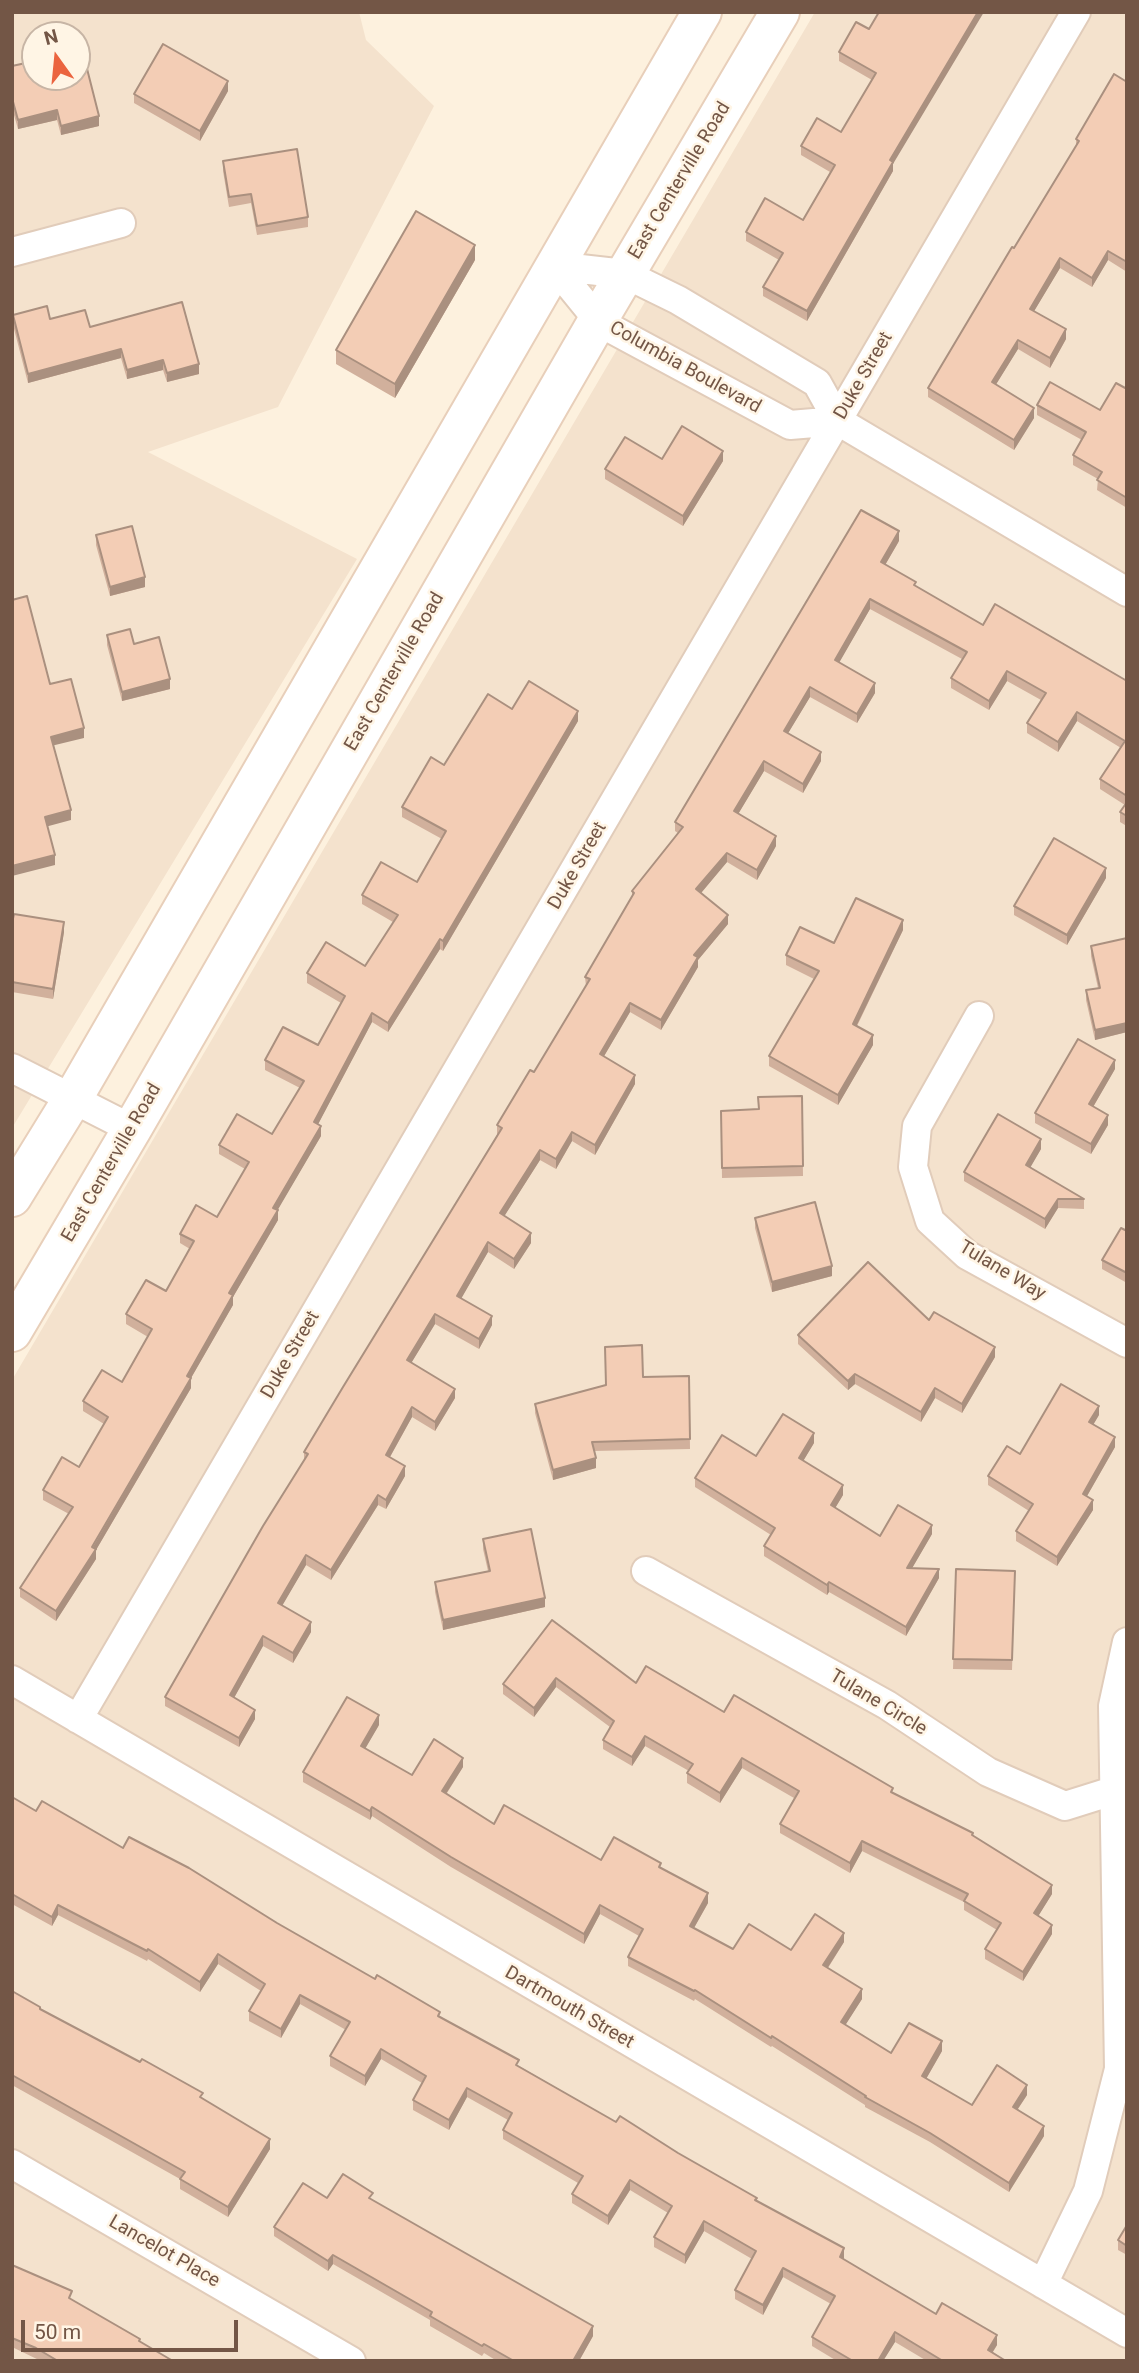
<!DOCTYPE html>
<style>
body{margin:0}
#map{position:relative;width:1139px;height:2373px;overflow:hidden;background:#fdf1de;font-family:Roboto,sans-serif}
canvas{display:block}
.frame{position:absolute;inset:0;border:14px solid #735646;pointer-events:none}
.north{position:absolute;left:21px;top:21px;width:70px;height:70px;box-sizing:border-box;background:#fff5e5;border:2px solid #c7b5a5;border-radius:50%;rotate:345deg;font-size:19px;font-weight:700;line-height:28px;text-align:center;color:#735646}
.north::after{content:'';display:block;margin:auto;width:24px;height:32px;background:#eb643f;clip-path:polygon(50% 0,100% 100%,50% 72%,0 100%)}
.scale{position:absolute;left:21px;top:2320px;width:217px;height:32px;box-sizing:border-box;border:4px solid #735646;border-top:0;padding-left:9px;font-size:21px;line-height:24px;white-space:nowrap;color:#735646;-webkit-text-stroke:5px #fff5e5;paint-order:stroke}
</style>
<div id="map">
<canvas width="1139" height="2373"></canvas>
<div class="frame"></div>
<div class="north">N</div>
<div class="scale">50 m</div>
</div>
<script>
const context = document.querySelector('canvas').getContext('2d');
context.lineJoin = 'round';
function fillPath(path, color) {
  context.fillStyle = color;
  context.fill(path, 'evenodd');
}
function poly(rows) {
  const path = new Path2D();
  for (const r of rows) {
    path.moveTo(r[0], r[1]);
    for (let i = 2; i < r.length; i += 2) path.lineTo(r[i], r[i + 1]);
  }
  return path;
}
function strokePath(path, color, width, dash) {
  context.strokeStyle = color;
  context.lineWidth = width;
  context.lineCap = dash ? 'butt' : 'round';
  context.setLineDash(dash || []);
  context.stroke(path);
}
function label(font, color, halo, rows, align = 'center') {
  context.font = font + ' Roboto,sans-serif';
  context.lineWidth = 5;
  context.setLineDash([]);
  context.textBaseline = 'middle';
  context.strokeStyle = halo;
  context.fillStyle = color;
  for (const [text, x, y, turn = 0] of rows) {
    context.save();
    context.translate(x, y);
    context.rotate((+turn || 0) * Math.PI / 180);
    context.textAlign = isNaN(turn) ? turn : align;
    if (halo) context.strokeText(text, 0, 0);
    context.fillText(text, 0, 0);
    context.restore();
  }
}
fillPath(poly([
 [12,12,359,12,366,40,434,106,278,407,148,452,357,559,12,1128],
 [35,35,77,35,77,77,35,77],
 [815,12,1127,12,1127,2361,12,2361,12,1380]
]), '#f4e2cd');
const street = poly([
 [12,252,121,223],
 [554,266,625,274,678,300,817,383,838,421,790,425,608,327,598,320,554,266],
 [838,421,1127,592],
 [979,1016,917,1126,913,1167,930,1221,967,1255,1127,1343],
 [12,1068,132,1129],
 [646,1571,887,1705,988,1772,1065,1806,1116,1790],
 [12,1680,1127,2333],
 [78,1719,1076,12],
 [12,2164,351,2361],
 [1043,2284,1088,2191,1119,2069,1113,1706,1127,1642]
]);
const secondary = poly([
 [12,1197,73,1098,702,12],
 [12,1332,132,1129,598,320,780,12]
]);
strokePath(street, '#e1ccba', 32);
strokePath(secondary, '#e8cfba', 42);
strokePath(street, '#fff', 28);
strokePath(secondary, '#fff', 38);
fillPath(poly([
 [869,29,893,164,893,171,807,321,763,296,763,287,779,260,746,241,746,232,803,220,830,172,801,155,801,146,841,132,872,80,839,61,839,52],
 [12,66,99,126,61,135,57,120,18,129,12,108],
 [1127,82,1127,272,1108,260,1092,287,1060,268,1034,311,1066,339,1050,368,1018,349,996,384,1034,418,1014,450,928,397,928,388,1076,147,1076,139],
 [228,91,200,141,134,103,134,94],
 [223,161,308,217,308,227,257,235,251,203,229,207,223,171],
 [475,260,395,398,336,364,336,350],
 [13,315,50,319,90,327,199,374,167,382,163,370,127,379,121,358,28,383,13,325],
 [1127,389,1127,508,1097,490,1098,479,1073,465,1073,455,1082,440,1037,415,1037,405,1100,410],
 [662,459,723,461,683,526,605,479,605,469],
 [96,535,145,587,110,596,96,545],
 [899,541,885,565,916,586,983,625,1127,681,1127,837,1125,836,1125,825,1120,822,1120,812,1125,805,1100,789,1100,779,1121,748,1077,721,1058,752,1027,733,1027,723,1041,700,1007,681,989,710,951,688,951,678,962,659,870,609,839,662,875,693,857,723,810,697,788,733,821,761,803,793,764,771,738,814,776,846,757,880,727,862,701,893,728,924,698,960,698,967,661,1030,630,1012,604,1056,635,1084,595,1155,572,1141,556,1169,540,1160,504,1216,531,1243,514,1269,488,1252,461,1298,492,1325,479,1349,435,1324,411,1363,455,1398,435,1431,412,1417,390,1457,405,1476,386,1509,378,1505,331,1580,306,1565,282,1605,311,1632,293,1663,263,1646,234,1698,255,1719,239,1747,165,1706,165,1697,304,1460,304,1452,497,1135,497,1125,534,1072,586,986,585,977,632,897,632,891,678,833,675,831,675,822],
 [107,635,134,644,170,689,122,701,107,645],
 [512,709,578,721,443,951,440,949,388,1032,372,1022,318,1124,321,1136,277,1210,278,1220,233,1297,233,1305,191,1378,191,1388,96,1550,96,1559,56,1621,20,1597,20,1588,69,1514,43,1500,43,1490,79,1467,104,1424,83,1411,83,1401,122,1382,148,1337,126,1324,126,1314,166,1291,190,1249,180,1243,180,1234,217,1217,245,1169,219,1154,219,1145,272,1134,300,1088,265,1070,265,1060,318,1045,341,1003,307,983,307,973,365,966,393,922,362,904,362,895,417,882,442,839,402,817,402,807,444,765],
 [1106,878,1067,945,1014,915,1014,906],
 [12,923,64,932,53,999,12,992],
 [903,930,857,1026,873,1045,838,1105,769,1066,769,1056,814,979,786,965,786,955,834,943],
 [1127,938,1127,1032,1095,1040,1086,1000,1086,990,1098,988,1091,956,1091,946],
 [1115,1069,1093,1107,1108,1125,1091,1154,1035,1123,1035,1113],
 [802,1096,803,1176,722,1178,721,1111,759,1110],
 [1041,1149,1030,1167,1084,1199,1084,1209,1058,1208,1045,1229,964,1181,964,1172],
 [755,1218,832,1276,772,1292,755,1228],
 [1127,1231,1127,1283,1102,1269,1102,1260],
 [929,1320,995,1357,962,1413,935,1398,921,1422,855,1384,848,1390,798,1344,798,1335],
 [689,1376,690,1449,594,1451,596,1468,553,1480,535,1413,535,1404,643,1377],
 [1099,1415,1093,1424,1115,1447,1087,1496,1093,1510,1057,1566,1016,1541,1016,1531,1029,1511,988,1485,988,1476,1020,1454],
 [814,1443,803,1461,843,1495,835,1508,880,1536,932,1534,912,1568,939,1578,906,1636,829,1592,827,1595,764,1556,764,1546,771,1535,695,1487,695,1478],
 [483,1539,545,1607,443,1630,435,1592,435,1582,488,1571,483,1549],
 [956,1569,1015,1571,1012,1670,953,1669],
 [552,1620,636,1683,724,1712,893,1793,973,1836,1052,1894,1038,1916,1052,1934,1023,1981,985,1959,985,1949,997,1930,964,1910,964,1902,862,1851,850,1873,780,1833,780,1824,794,1798,742,1768,720,1803,687,1783,687,1773,689,1771,645,1746,632,1766,603,1749,603,1740,610,1727,556,1687,534,1717,503,1694,503,1684],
 [379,1725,365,1748,412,1775,463,1767,447,1793,494,1824,601,1860,661,1868,708,1903,694,1928,733,1949,791,1950,844,1942,828,1968,862,1999,845,2025,891,2053,942,2051,926,2079,972,2105,1027,2095,1018,2109,1044,2136,1009,2192,930,2142,865,2107,865,2105,772,2046,771,2047,695,1999,694,2001,628,1966,628,1957,639,1936,600,1914,584,1944,451,1867,372,1816,370,1820,303,1782,303,1772],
 [12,1797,36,1811,123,1848,277,1923,440,2017,519,2066,616,2122,678,2153,757,2201,844,2258,844,2259,936,2314,997,2345,993,2352,1006,2361,927,2361,895,2342,883,2361,837,2361,812,2346,812,2337,831,2304,783,2277,763,2315,735,2299,735,2290,752,2259,704,2231,685,2264,654,2247,654,2237,668,2213,630,2190,608,2225,572,2203,572,2194,578,2183,503,2139,503,2130,508,2120,467,2097,449,2130,413,2110,413,2100,422,2083,381,2059,365,2086,330,2066,330,2056,346,2030,300,2004,281,2038,249,2021,249,2011,261,1991,218,1964,200,1992,148,1959,147,1961,58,1915,52,1926,12,1904],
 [12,1991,40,2009,203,2098,270,2149,228,2217,180,2189,180,2179,12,2085],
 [373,2200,593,2336,579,2361,497,2361,484,2353,482,2356,430,2326,430,2320,333,2264,328,2271,274,2236,274,2227],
 [1127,2225,1127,2255,1118,2250,1118,2240],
 [12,2265,140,2342,173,2361,41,2361,12,2347]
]), '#d1b09c');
fillPath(poly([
 [978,12,984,12,893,164,893,171,807,321,807,311,890,160],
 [228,81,228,91,200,141,200,131],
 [57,110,57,120,18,129,18,120],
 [99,116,99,126,61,135,61,126],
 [475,245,475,260,395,398,395,384],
 [1108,251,1108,260,1092,287,1092,278],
 [1060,258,1060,268,1030,318,1030,309],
 [1066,329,1066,339,1050,368,1050,358],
 [1018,340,1018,349,992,391,992,382],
 [121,349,121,358,28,383,28,374],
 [163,360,163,370,127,379,127,370],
 [199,364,199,374,167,382,167,373],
 [1034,408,1034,418,1014,450,1014,440],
 [723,451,723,461,683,526,683,516],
 [899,531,899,541,881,572,881,562],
 [145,577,145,587,110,596,110,587],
 [870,599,870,609,835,670,835,660],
 [1007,671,1007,681,989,710,989,701],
 [170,679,170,689,122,701,122,692],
 [875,683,875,693,857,723,857,714],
 [810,687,810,697,784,740,784,731],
 [578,711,578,721,443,951,443,941],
 [1077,712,1077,721,1058,752,1058,742],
 [84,728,84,738,51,746,51,737],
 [821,752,821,761,803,793,803,784],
 [764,761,764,771,734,821,734,811],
 [71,810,71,820,45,827,45,817],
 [776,836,776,846,757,880,757,870],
 [727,853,727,862,696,899,696,889],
 [55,855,55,865,12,876,12,866],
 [1106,868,1106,878,1067,945,1067,935],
 [728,915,728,924,698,960,698,967,661,1030,661,1020,694,955],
 [903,920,903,930,853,1033,853,1024],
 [64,922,64,932,53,999,53,989],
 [440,939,440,949,388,1032,388,1023],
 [630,1003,630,1012,600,1063,600,1054],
 [372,1013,372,1022,314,1132,314,1122],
 [1127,1023,1127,1032,1095,1040,1095,1030],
 [873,1035,873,1045,838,1105,838,1095],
 [1115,1060,1115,1069,1089,1114,1089,1104],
 [635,1075,635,1084,595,1155,595,1145],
 [1108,1115,1108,1125,1091,1154,1091,1144],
 [321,1126,321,1136,273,1218,273,1208],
 [572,1132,572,1141,556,1169,556,1159],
 [1041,1139,1041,1149,1026,1175,1026,1165],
 [540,1150,540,1160,500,1223,500,1213],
 [1058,1199,1058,1208,1045,1229,1045,1219],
 [278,1210,278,1220,233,1297,233,1305,187,1385,187,1376,229,1293],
 [531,1233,531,1243,514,1269,514,1259],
 [488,1242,488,1252,457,1306,457,1296],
 [832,1266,832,1276,772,1292,772,1282],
 [435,1314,435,1324,407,1370,407,1360],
 [492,1316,492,1325,479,1349,479,1339],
 [995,1347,995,1357,962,1413,962,1404],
 [855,1374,855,1384,848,1390,848,1381],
 [191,1378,191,1388,96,1550,96,1559,56,1621,56,1611],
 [935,1388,935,1398,921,1422,921,1412],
 [455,1389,455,1398,435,1431,435,1422],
 [1099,1406,1099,1415,1089,1432,1089,1422],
 [412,1407,412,1417,386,1464,386,1455],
 [814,1433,814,1443,799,1468,799,1458],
 [1115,1437,1115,1447,1083,1503,1083,1494],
 [596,1458,596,1468,553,1480,553,1470],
 [405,1466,405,1476,386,1509,386,1500],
 [843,1485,843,1495,831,1515,831,1505],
 [378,1495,378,1505,331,1580,331,1570],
 [1093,1500,1093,1510,1057,1566,1057,1557],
 [932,1525,932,1534,907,1577,907,1568],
 [306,1555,306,1565,278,1613,278,1603],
 [939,1569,939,1578,906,1636,906,1627],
 [829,1582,829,1592,827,1595,827,1585],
 [545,1598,545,1607,443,1630,443,1620],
 [311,1622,311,1632,293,1663,293,1653],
 [263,1636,263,1646,230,1705,230,1695],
 [556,1678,556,1687,534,1717,534,1708],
 [255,1710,255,1719,239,1747,239,1738],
 [379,1715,379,1725,361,1756,361,1746],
 [645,1736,645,1746,632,1766,632,1757],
 [463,1758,463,1767,442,1800,442,1791],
 [742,1758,742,1768,720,1803,720,1793],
 [372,1807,372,1816,370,1820,370,1811],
 [862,1841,862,1851,850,1873,850,1863],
 [1052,1885,1052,1894,1034,1923,1034,1913],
 [708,1893,708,1903,690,1935,690,1926],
 [58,1905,58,1915,52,1926,52,1917],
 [600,1905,600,1914,584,1944,584,1934],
 [1052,1925,1052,1934,1023,1981,1023,1972],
 [844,1933,844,1942,823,1975,823,1965],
 [218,1954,218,1964,200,1992,200,1982],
 [862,1989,862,1999,841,2032,841,2022],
 [300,1995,300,2004,281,2038,281,2029],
 [942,2041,942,2051,922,2086,922,2076],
 [381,2049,381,2059,365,2086,365,2076],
 [1027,2085,1027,2095,1013,2116,1013,2107],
 [467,2088,467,2097,449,2130,449,2120],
 [1044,2126,1044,2136,1009,2192,1009,2183],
 [270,2139,270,2149,228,2217,228,2207],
 [630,2180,630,2190,608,2225,608,2216],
 [704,2221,704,2231,685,2264,685,2255],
 [844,2248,844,2258,840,2267,840,2257],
 [333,2255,333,2264,328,2271,328,2261],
 [783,2268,783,2277,763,2315,763,2305],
 [593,2326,593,2336,579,2361,573,2361],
 [895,2332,895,2342,883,2361,878,2361],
 [997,2335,997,2345,988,2359,988,2350]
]), '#aa907f');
const building = poly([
 [879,12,978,12,890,160,893,162,807,311,763,287,783,253,746,232,765,198,803,220,835,165,801,146,817,118,841,132,876,73,839,52,856,22,869,29,879,12],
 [163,44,228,81,200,131,134,94,163,44],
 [82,49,99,116,61,126,57,110,18,120,12,98,12,66,35,61,35,77,77,77,77,50,82,49],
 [1114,74,1127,82,1127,262,1108,251,1092,278,1060,258,1030,309,1066,329,1050,358,1018,340,992,382,1034,408,1014,440,928,388,1012,247,1014,248,1079,141,1076,139,1114,74],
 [297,149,308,217,257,226,251,194,229,197,223,161,297,149],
 [416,211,475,245,395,384,336,350,416,211],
 [182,302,199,364,167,373,163,360,127,370,121,349,28,374,13,315,47,306,50,319,85,310,90,327,182,302],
 [1050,382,1100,410,1116,383,1127,389,1127,498,1097,480,1102,472,1073,455,1086,432,1037,405,1050,382],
 [682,426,723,451,683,516,605,469,625,437,662,459,682,426],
 [861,510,899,531,881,562,916,582,914,585,983,625,995,604,1127,681,1127,796,1100,779,1125,741,1077,712,1058,742,1027,723,1046,693,1007,671,989,701,951,678,967,652,870,599,835,660,875,683,857,714,810,687,784,731,821,752,803,784,764,761,734,811,776,836,757,870,727,853,696,889,728,915,694,955,698,957,661,1020,630,1003,600,1054,635,1075,595,1145,572,1132,556,1159,540,1150,500,1213,531,1233,514,1259,488,1242,457,1296,492,1316,479,1339,435,1314,407,1360,455,1389,435,1422,412,1407,386,1455,405,1466,386,1500,378,1495,331,1570,306,1555,278,1603,311,1622,293,1653,263,1636,230,1695,255,1710,239,1738,165,1697,263,1526,308,1454,304,1452,343,1387,502,1128,497,1125,530,1070,534,1072,590,979,585,977,634,893,632,891,683,827,675,822,861,510],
 [132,526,145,577,110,587,96,535,132,526],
 [27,596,50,684,71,679,84,728,51,737,71,810,45,817,55,855,12,866,12,600,27,596],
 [130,629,134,644,159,637,170,679,122,692,107,635,130,629],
 [529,681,578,711,443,941,440,939,388,1023,372,1013,314,1122,321,1126,273,1208,278,1210,229,1293,233,1295,187,1376,191,1378,92,1547,96,1549,56,1611,20,1588,73,1507,43,1490,62,1457,79,1467,108,1417,83,1401,102,1370,122,1382,152,1329,126,1314,146,1280,166,1291,194,1241,180,1234,196,1205,217,1217,249,1162,219,1145,237,1114,272,1134,304,1081,265,1060,283,1027,318,1045,345,996,307,973,326,942,365,966,398,915,362,895,381,862,417,882,446,831,402,807,431,757,444,765,488,694,512,709,529,681],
 [1127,802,1127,816,1120,812,1127,802],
 [1054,838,1106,868,1067,935,1014,906,1054,838],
 [856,898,903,920,853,1024,873,1035,838,1095,769,1056,819,971,786,955,800,927,834,943,856,898],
 [14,914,64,922,53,989,12,982,12,923,14,914],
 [1127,938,1127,1023,1095,1030,1086,990,1100,988,1091,946,1127,938],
 [1078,1039,1115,1060,1089,1104,1108,1115,1091,1144,1035,1113,1078,1039],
 [802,1096,803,1166,722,1168,721,1111,759,1109,758,1097,802,1096],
 [998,1114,1041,1139,1026,1165,1084,1199,1058,1199,1045,1219,964,1172,998,1114],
 [815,1202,832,1266,772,1282,755,1218,815,1202],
 [1121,1228,1127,1231,1127,1273,1102,1260,1121,1228],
 [868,1262,929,1320,934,1312,995,1347,962,1404,935,1388,921,1412,855,1374,848,1381,798,1335,868,1262],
 [642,1345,643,1377,689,1376,690,1439,592,1442,596,1458,553,1470,535,1404,606,1385,605,1347,642,1345],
 [1061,1384,1099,1406,1089,1422,1115,1437,1083,1494,1093,1500,1057,1557,1016,1531,1033,1504,988,1476,1007,1446,1020,1454,1061,1384],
 [783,1414,814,1433,799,1458,843,1485,831,1505,880,1536,898,1505,932,1525,907,1568,939,1569,906,1627,829,1582,827,1585,764,1546,775,1528,695,1478,722,1435,756,1456,783,1414],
 [531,1529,545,1598,443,1620,435,1582,490,1571,483,1539,531,1529],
 [956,1569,1015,1571,1012,1660,953,1659,956,1569],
 [552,1620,636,1683,646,1666,724,1712,734,1695,893,1788,891,1792,973,1833,972,1835,1052,1885,1034,1913,1052,1925,1023,1972,985,1949,1001,1923,964,1901,968,1894,862,1841,850,1863,780,1824,799,1791,742,1758,720,1793,687,1773,693,1764,645,1736,632,1757,603,1740,614,1721,556,1678,534,1708,503,1684,552,1620],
 [347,1697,379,1715,361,1746,412,1775,434,1739,463,1758,442,1791,494,1824,504,1805,601,1860,614,1837,661,1863,659,1867,708,1893,690,1926,733,1949,749,1924,791,1950,815,1914,844,1933,823,1965,862,1989,841,2022,891,2053,909,2023,942,2041,922,2076,972,2105,997,2065,1027,2085,1013,2107,1044,2126,1009,2183,930,2133,865,2097,866,2096,772,2036,771,2038,695,1990,694,1991,628,1957,643,1929,600,1905,584,1934,451,1857,372,1807,370,1811,303,1772,347,1697],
 [12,1797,36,1811,42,1801,123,1848,129,1837,189,1868,277,1923,375,1979,377,1975,440,2012,438,2016,519,2060,516,2065,616,2122,620,2116,678,2153,757,2198,755,2200,844,2248,840,2257,936,2314,942,2303,997,2335,988,2350,1006,2361,943,2361,895,2332,878,2361,853,2361,812,2337,835,2296,783,2268,763,2305,735,2290,756,2251,704,2221,685,2255,654,2237,672,2206,630,2180,608,2216,572,2194,583,2176,503,2130,512,2113,467,2088,449,2120,413,2100,426,2076,381,2049,365,2076,330,2056,350,2022,300,1995,281,2029,249,2011,265,1984,218,1954,200,1982,148,1949,147,1951,58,1905,52,1917,12,1894,12,1797],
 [12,1991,40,2007,40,2009,140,2062,142,2059,203,2093,200,2097,270,2139,228,2207,180,2179,185,2172,12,2075,12,1991],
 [343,2174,373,2193,369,2198,593,2326,573,2361,514,2361,484,2344,482,2346,430,2316,432,2312,333,2255,328,2261,274,2227,303,2183,327,2198,343,2174],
 [1127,2225,1127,2246,1118,2240,1127,2225],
 [12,2265,72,2291,69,2298,140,2339,139,2341,173,2361,58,2361,36,2348,12,2338,12,2265]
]);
fillPath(building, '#f3cdb5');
strokePath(building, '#aa907f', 2);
label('19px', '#735646', '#fff5e5', [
 ["East Centerville Road",680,181,-59],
 ["Columbia Boulevard",685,368,29],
 ["Duke Street",864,376,-60],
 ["East Centerville Road",395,672,-60],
 ["Duke Street",578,866,-60],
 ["East Centerville Road",112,1163,-60],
 ["Tulane Way",1002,1271,31],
 ["Duke Street",291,1355,-60],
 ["Tulane Circle",878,1703,31],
 ["Dartmouth Street",569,2008,30],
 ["Lancelot Place",164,2252,30]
]);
</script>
